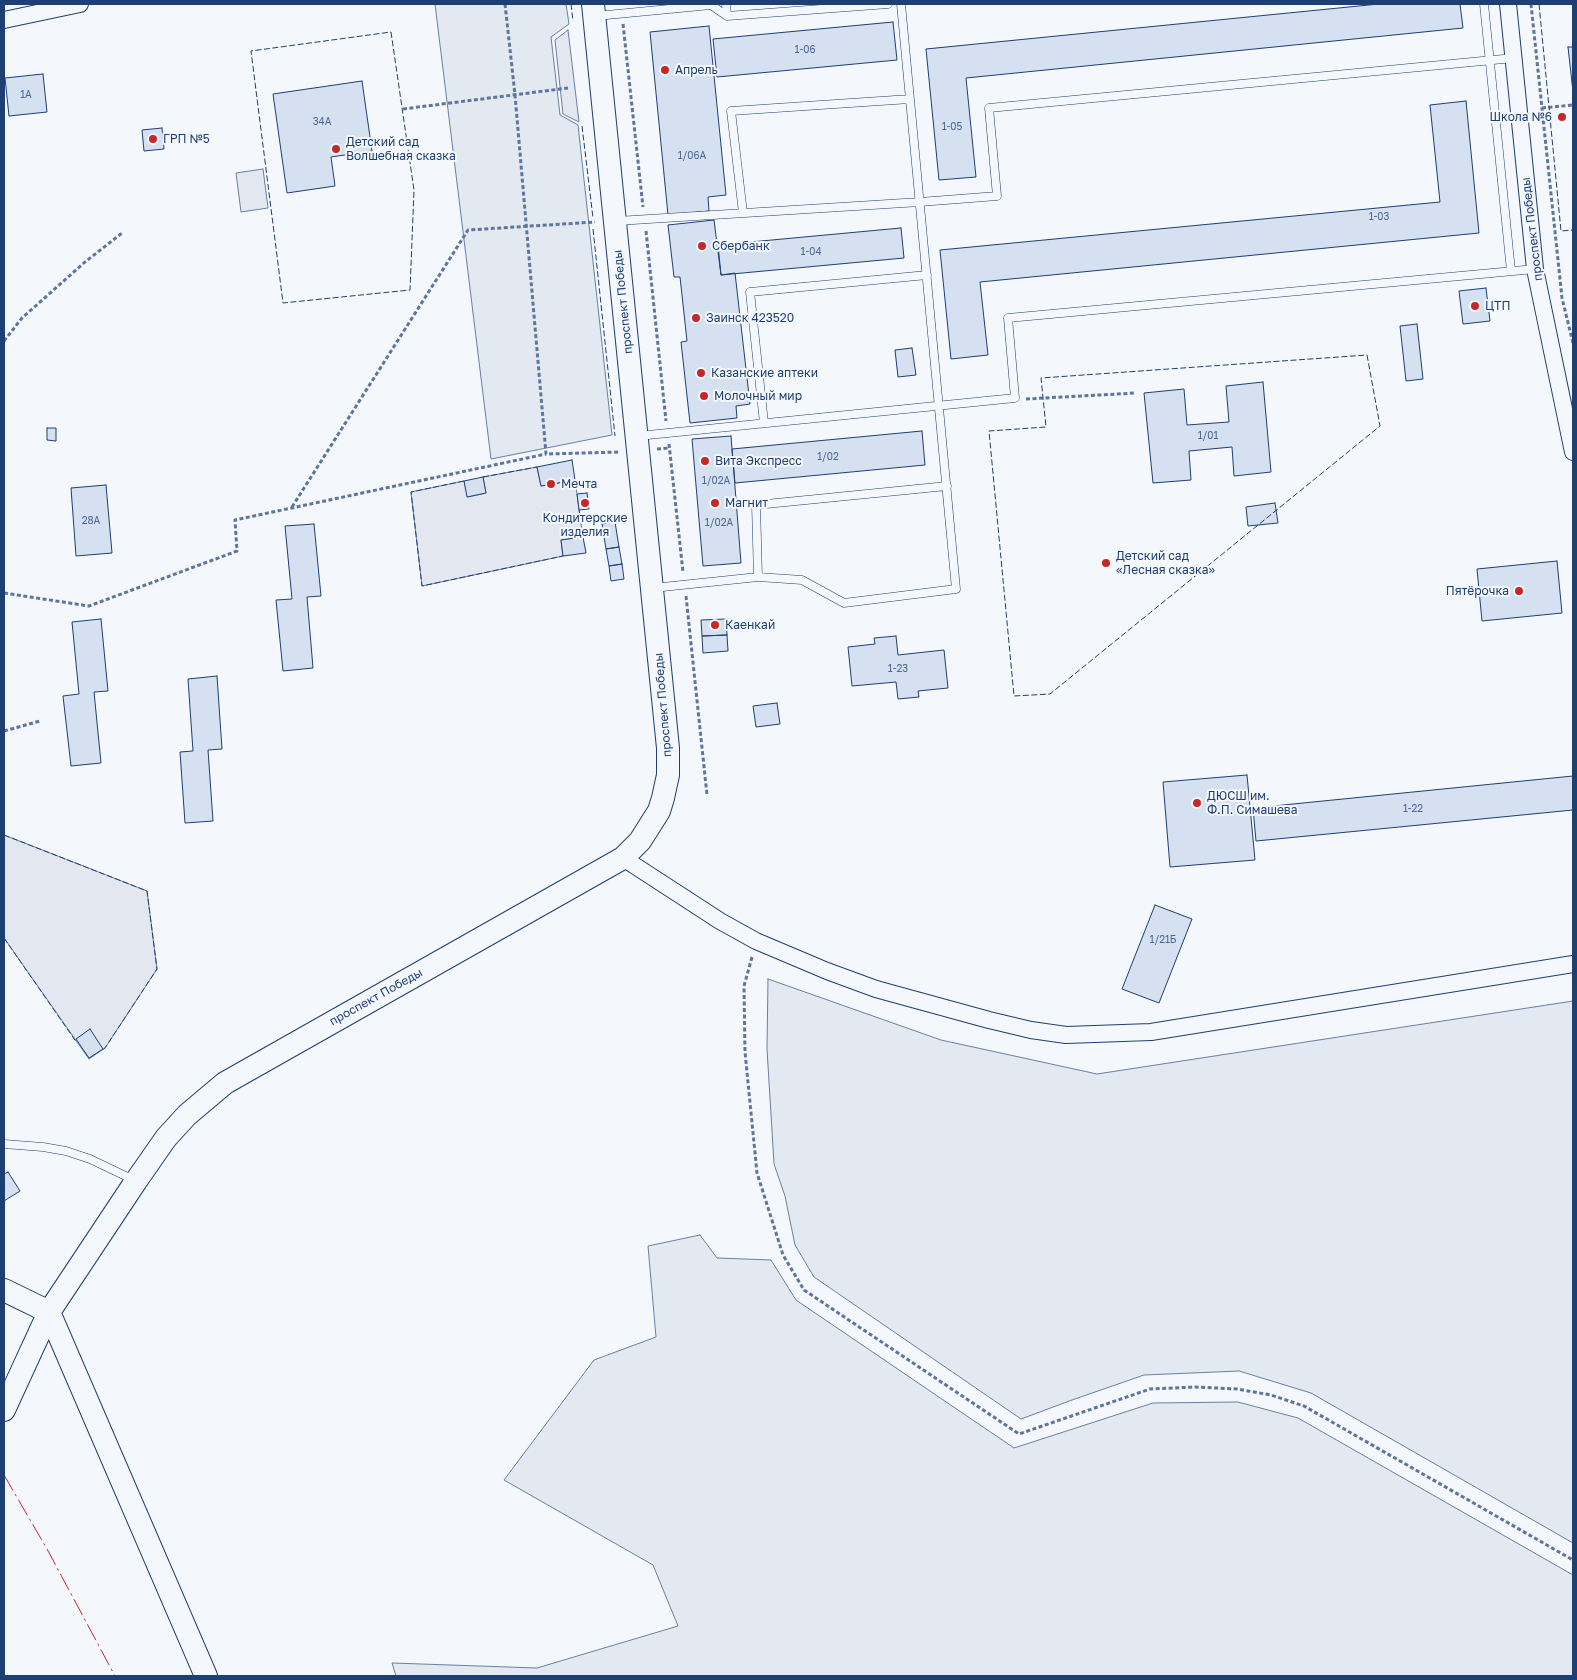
<!DOCTYPE html>
<meta charset="utf-8">
<style>
body{margin:0}
#map{position:relative;width:1577px;height:1680px;overflow:hidden;background:#f4f7fb;font-family:"Golos Text",sans-serif}
canvas{display:block}
.frame{position:absolute;inset:0;border:5px solid #1d3f73;pointer-events:none}
</style>
<div id="map">
<canvas width="1577" height="1680"></canvas>
<div class="frame"></div>
</div>
<script>
const context = document.querySelector('canvas').getContext('2d');
context.lineJoin = 'round';
function fillPath(path, color) {
  context.fillStyle = color;
  context.fill(path, 'evenodd');
}
function poly(rows) {
  const path = new Path2D();
  for (const r of rows) {
    path.moveTo(r[0], r[1]);
    for (let i = 2; i < r.length; i += 2) path.lineTo(r[i], r[i + 1]);
  }
  return path;
}
function strokePath(path, color, width, dash) {
  context.strokeStyle = color;
  context.lineWidth = width;
  context.lineCap = dash ? 'butt' : 'round';
  context.setLineDash(dash || []);
  context.stroke(path);
}
function label(font, color, halo, rows, align = 'center') {
  context.font = font + ' "Golos Text",sans-serif';
  context.lineWidth = 4;
  context.setLineDash([]);
  context.textBaseline = 'middle';
  context.strokeStyle = halo;
  context.fillStyle = color;
  for (const [text, x, y, turn = 0] of rows) {
    context.save();
    context.translate(x, y);
    context.rotate((+turn || 0) * Math.PI / 180);
    context.textAlign = isNaN(turn) ? turn : align;
    if (halo) context.strokeText(text, 0, 0);
    context.fillText(text, 0, 0);
    context.restore();
  }
}
const green = poly([
 [435,4,566,4,569,24,551,37,560,115,578,125,612,435,491,459,435,4],
 [768,979,941,1040,1097,1074,1573,1001,1573,1543,1311,1393,1239,1371,1144,1375,1072,1400,1021,1419,814,1277,795,1245,785,1196,774,1164,767,1049,768,979],
 [700,1235,717,1258,771,1260,796,1300,1014,1448,1153,1403,1238,1402,1298,1418,1573,1575,1573,1676,396,1676,392,1663,537,1668,678,1626,653,1565,504,1480,594,1360,656,1337,648,1246,700,1235]
]);
fillPath(green, '#e3e9f0');
strokePath(green, '#687fa3', 1);
const parking = poly([
 [568,30,579,122,563,114,555,40,568,30],
 [263,169,268,208,241,212,236,173,263,169],
 [537,467,541,486,575,480,583,537,561,540,563,556,422,586,411,492,464,481,468,497,486,493,483,477,537,467],
 [4,835,147,891,157,969,105,1048,89,1059,4,938,4,835]
]);
fillPath(parking, '#e3e8f0');
strokePath(parking, '#687fa3', 1);
const building = poly([
 [1379,4,1460,4,1463,28,966,78,976,177,939,180,926,49,1379,4],
 [893,22,897,60,717,77,713,39,893,22],
 [709,26,726,195,708,197,709,211,668,215,650,32,709,26],
 [1568,47,1573,47,1573,92,1568,47],
 [43,74,47,112,9,116,5,78,43,74],
 [362,81,372,151,331,157,335,186,287,193,273,94,362,81],
 [1466,101,1479,233,980,282,988,355,951,359,940,250,1440,202,1430,105,1466,101],
 [162,128,164,149,144,151,142,130,162,128],
 [714,220,721,275,735,273,750,404,736,406,737,418,690,423,681,342,687,341,680,277,674,277,668,225,714,220],
 [901,228,904,258,721,275,718,245,901,228],
 [1486,288,1490,321,1463,324,1459,291,1486,288],
 [1417,324,1423,379,1406,381,1400,326,1417,324],
 [912,348,916,375,898,377,895,350,912,348],
 [1263,382,1271,472,1234,476,1232,447,1189,451,1191,480,1153,483,1144,393,1184,389,1187,425,1229,422,1226,386,1263,382],
 [47,428,56,428,56,441,47,440,47,428],
 [922,431,925,465,735,483,732,449,922,431],
 [731,436,741,563,703,566,692,439,731,436],
 [572,460,575,480,541,486,537,467,572,460],
 [483,477,486,493,467,497,464,481,483,477],
 [106,485,112,553,76,556,71,488,106,485],
 [587,493,589,509,579,510,577,494,587,493],
 [1275,503,1278,523,1248,526,1246,507,1275,503],
 [615,522,619,547,606,549,602,524,615,522],
 [314,524,321,596,307,597,313,668,283,671,276,600,292,599,285,526,314,524],
 [583,537,586,553,563,556,561,540,583,537],
 [619,547,622,564,609,566,606,549,619,547],
 [1557,561,1562,613,1482,621,1477,569,1557,561],
 [622,564,624,579,611,581,609,566,622,564],
 [101,619,108,691,94,692,101,763,71,766,63,696,79,694,72,622,101,619],
 [726,619,727,635,702,636,701,620,726,619],
 [727,635,728,651,703,653,702,636,727,635],
 [896,636,898,655,944,650,948,688,918,691,919,697,898,699,896,682,852,686,848,647,875,644,874,638,896,636],
 [217,676,222,749,208,750,213,821,185,823,180,752,193,751,188,679,217,676],
 [777,703,780,724,756,727,753,706,777,703],
 [1247,775,1255,860,1170,867,1163,782,1247,775],
 [1573,776,1573,810,1256,841,1253,808,1573,776],
 [1155,905,1192,919,1159,1003,1122,989,1155,905],
 [90,1029,103,1049,89,1058,76,1039,90,1029],
 [8,1172,20,1191,4,1201,4,1174,8,1172]
]);
fillPath(building, '#d5e0f0');
strokePath(building, '#1d3f73', 1);
const lane = poly([
 [726,4,727,16],
 [1484,4,1511,271],
 [596,16,711,5,727,16,888,4],
 [743,213,731,111,910,99],
 [617,221,920,202,997,196,989,108,1514,58],
 [764,423,750,292,927,275],
 [638,436,1015,398,1008,318,1535,269],
 [758,577,756,505,947,486],
 [653,588,758,577,802,580,844,603,956,589,901,4],
 [4,1144,43,1147,66,1151,90,1159,134,1180]
]);
const street = poly([
 [1508,4,1535,269,1573,452],
 [4,20,80,4],
 [623,858,720,921,756,941,827,971,876,989,989,1020,1031,1030,1066,1035,1151,1032,1573,964]
]);
const secondary = poly([
 [4,1290,49,1312],
 [49,1312,206,1676],
 [4,1410,49,1312,136,1181,166,1138,187,1115,225,1083,623,858,640,841,659,811,663,798,668,775,668,748,593,4]
]);
strokePath(lane, '#1d3f73', 9);
strokePath(street, '#1d3f73', 18);
strokePath(secondary, '#1d3f73', 24);
strokePath(poly([
 [505,4,515,95,546,454,619,452],
 [1531,4,1562,298,1573,343],
 [623,24,643,207],
 [1542,108,1573,105],
 [403,109,568,88],
 [646,231,666,421],
 [4,341,22,318,85,262,122,233],
 [1026,399,1136,393],
 [669,444,683,572],
 [657,449,669,448],
 [292,507,468,230,595,222],
 [4,593,89,606,237,551,235,520,546,454],
 [686,596,707,795],
 [4,731,40,721],
 [752,957,744,986,745,1052,757,1173,783,1255,804,1290,1019,1434,1150,1389,1195,1387,1237,1389,1271,1395,1304,1406,1573,1560]
]), '#5e769c', 3, [4, 2.5]);
strokePath(lane, '#f4f7fb', 8);
strokePath(street, '#f4f7fb', 16);
strokePath(secondary, '#f4f7fb', 22);
strokePath(poly([
 [571,4,573,21],
 [1539,4,1561,231,1573,230],
 [391,32,414,190,410,290,283,303,251,51,391,32],
 [582,126,593,218],
 [593,229,615,436],
 [1367,355,1380,426,1050,694,1014,696,989,431,1046,427,1041,378,1367,355],
 [483,477,537,467],
 [464,481,411,492,422,586,563,556],
 [579,510,583,537],
 [4,835,147,891,157,969,105,1048,101,1051],
 [4,938,77,1043]
]), '#1d3f73', 1, [6, 2.5]);
strokePath(poly([
 [4,1475,47,1549,115,1676]
]), '#c62828', 1, [18, 4, 2.5, 4]);
for (const [x, y, r, color] of [
 [665,70,5,"#c62828"],
 [1562,117,5,"#c62828"],
 [153,139,5,"#c62828"],
 [336,149,5,"#c62828"],
 [702,246,5,"#c62828"],
 [1475,306,5,"#c62828"],
 [696,318,5,"#c62828"],
 [701,373,5,"#c62828"],
 [704,396,5,"#c62828"],
 [705,461,5,"#c62828"],
 [551,484,5,"#c62828"],
 [585,503,5,"#c62828"],
 [715,503,5,"#c62828"],
 [1106,563,5,"#c62828"],
 [1519,591,5,"#c62828"],
 [715,625,5,"#c62828"],
 [1197,803,5,"#c62828"]
]) {
  const dot = new Path2D();
  dot.arc(x, y, r, 0, 2 * Math.PI);
  context.fillStyle = color;
  context.fill(dot);
  strokePath(dot, '#f4f7fb', 2);
}
label('10px', '#4b6792', null, [
 ["1-06",805,50],
 ["1А",26,95],
 ["34А",322,122],
 ["1-05",952,127],
 ["1/06А",692,156],
 ["1-03",1379,217],
 ["1-04",811,252],
 ["1/01",1208,436],
 ["1/02",828,457],
 ["1/02А",716,481],
 ["28А",91,521],
 ["1/02А",719,523],
 ["1-23",898,669],
 ["1-22",1413,809],
 ["1/21Б",1163,940]
]);
label('12px', '#1d3f73', '#f4f7fb', [
 ["Апрель",675,70],
 ["Школа №6",1552,117,"right"],
 ["ГРП №5",163,139],
 ["Детский сад",346,142],
 ["Волшебная сказка",346,156],
 ["Сбербанк",712,246],
 ["ЦТП",1485,306],
 ["Заинск 423520",706,318],
 ["Казанские аптеки",711,373],
 ["Молочный мир",714,396],
 ["Вита Экспресс",715,461],
 ["Мечта",561,484],
 ["Магнит",725,503],
 ["Кондитерские",585,518,"center"],
 ["изделия",585,532,"center"],
 ["Детский сад",1116,556],
 ["«Лесная сказка»",1116,570],
 ["Пятёрочка",1509,591,"right"],
 ["Каенкай",725,625],
 ["ДЮСШ им.",1207,796],
 ["Ф.П. Симашева",1207,810]
], 'left');
label('12px', '#1d3f73', '#f4f7fb', [
 ["проспект Победы",1532,229,-97],
 ["проспект Победы",623,302,-96],
 ["проспект Победы",663,705,-95],
 ["проспект Победы",376,997,-29]
]);
</script>
